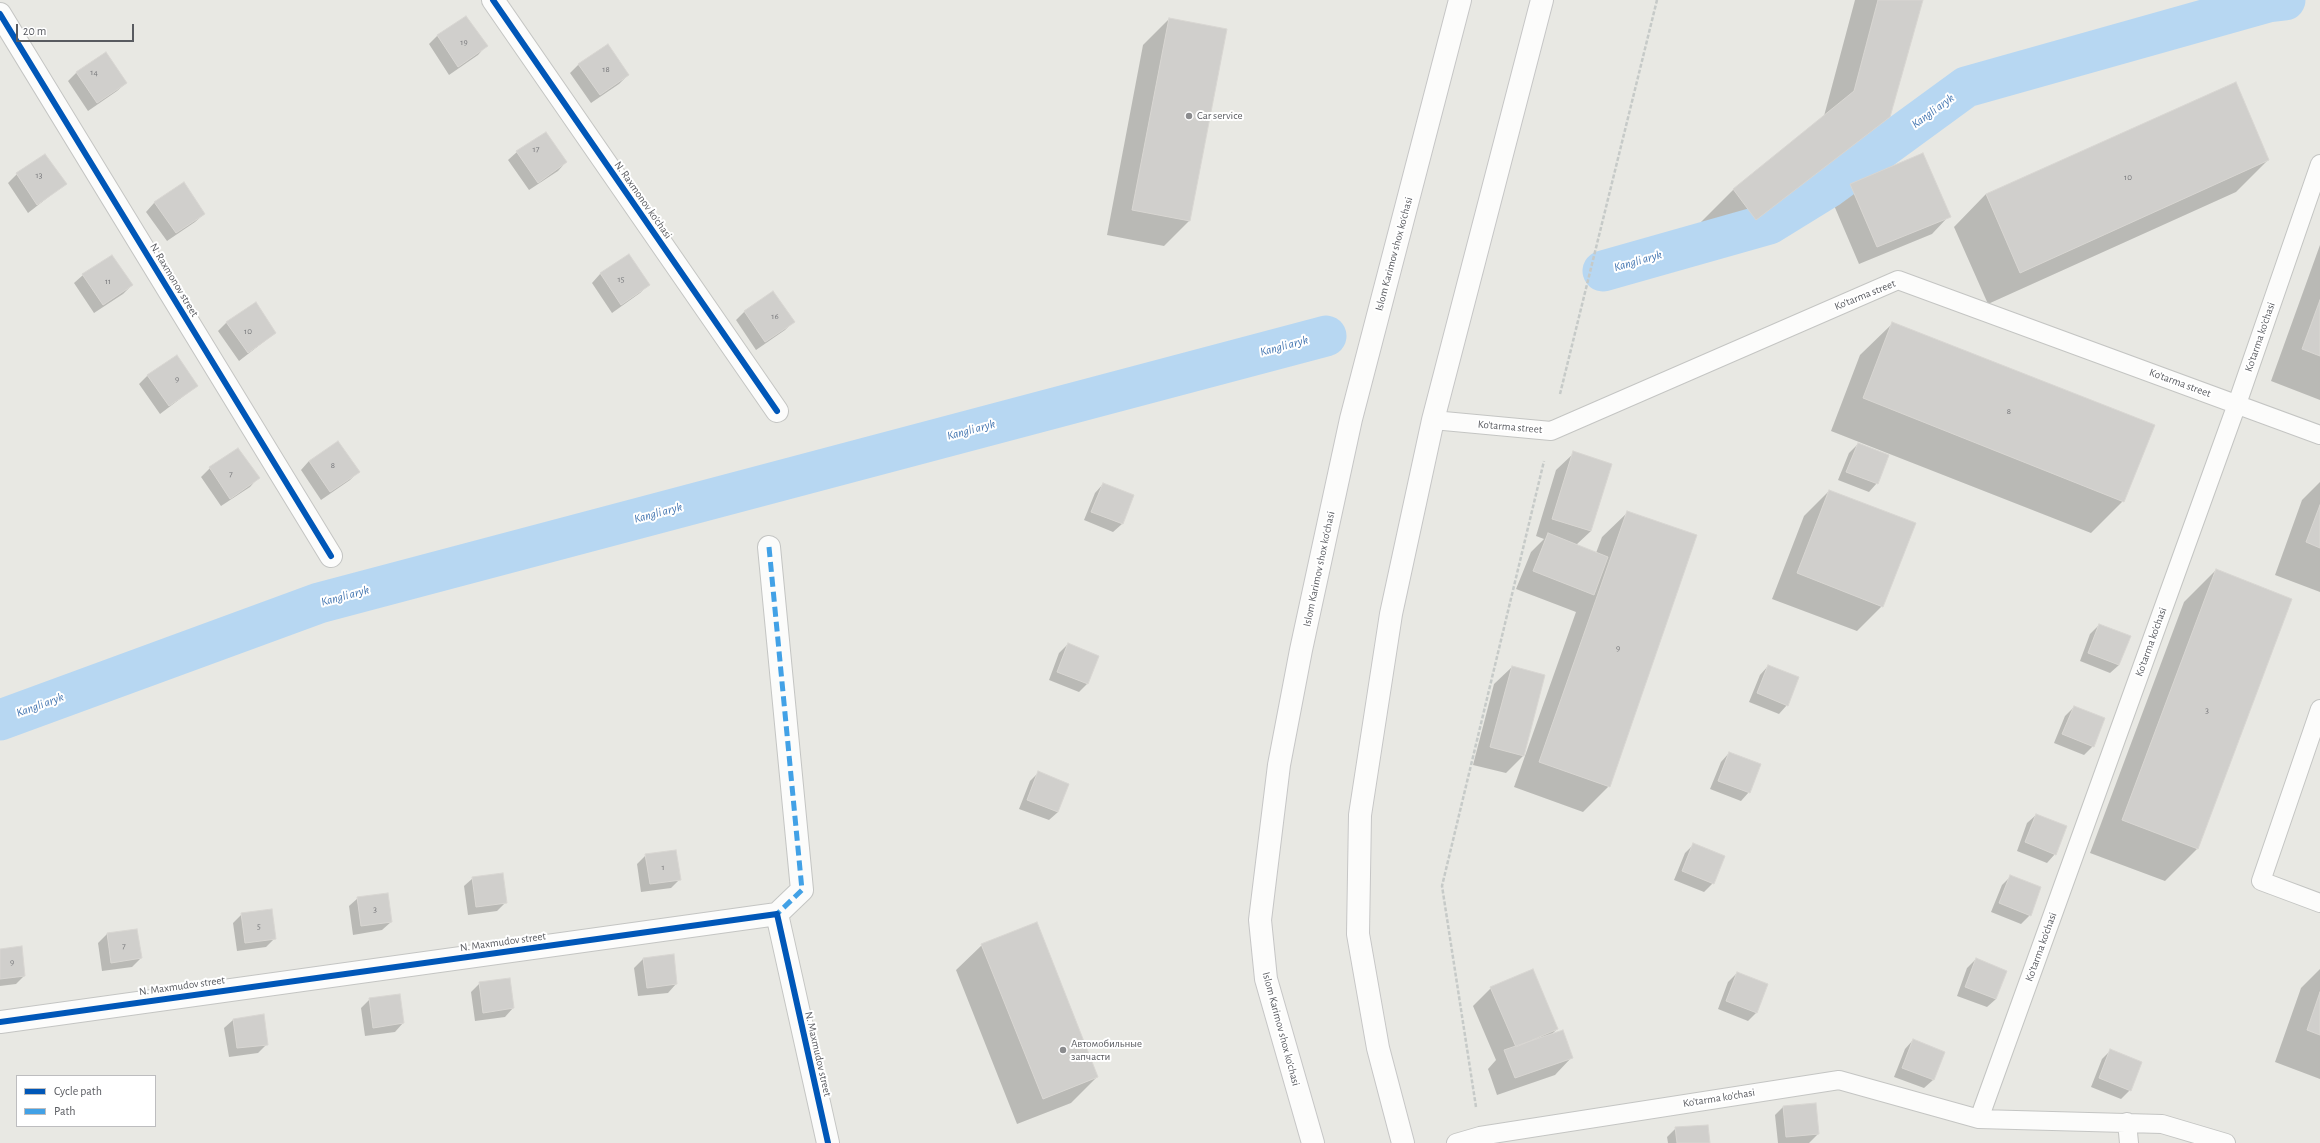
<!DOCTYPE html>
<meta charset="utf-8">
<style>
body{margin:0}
#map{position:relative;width:2320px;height:1143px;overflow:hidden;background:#e8e8e3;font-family:"Alegreya Sans",sans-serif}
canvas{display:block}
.legend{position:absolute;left:16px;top:1075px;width:140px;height:52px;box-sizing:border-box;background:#fff;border:1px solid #bdbdbf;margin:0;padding:5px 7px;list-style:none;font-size:12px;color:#595b60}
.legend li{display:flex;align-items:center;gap:8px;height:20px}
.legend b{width:20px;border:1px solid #bdbdbf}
.scale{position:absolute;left:16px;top:24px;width:118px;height:18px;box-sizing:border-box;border:2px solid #595b60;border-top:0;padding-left:5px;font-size:12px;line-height:14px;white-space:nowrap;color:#595b60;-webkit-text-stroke:3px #fff;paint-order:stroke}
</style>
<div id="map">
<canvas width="2320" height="1143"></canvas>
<ul class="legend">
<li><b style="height:5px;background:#0057b8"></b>Cycle path</li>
<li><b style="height:5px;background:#42a1e6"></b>Path</li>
</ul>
<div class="scale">20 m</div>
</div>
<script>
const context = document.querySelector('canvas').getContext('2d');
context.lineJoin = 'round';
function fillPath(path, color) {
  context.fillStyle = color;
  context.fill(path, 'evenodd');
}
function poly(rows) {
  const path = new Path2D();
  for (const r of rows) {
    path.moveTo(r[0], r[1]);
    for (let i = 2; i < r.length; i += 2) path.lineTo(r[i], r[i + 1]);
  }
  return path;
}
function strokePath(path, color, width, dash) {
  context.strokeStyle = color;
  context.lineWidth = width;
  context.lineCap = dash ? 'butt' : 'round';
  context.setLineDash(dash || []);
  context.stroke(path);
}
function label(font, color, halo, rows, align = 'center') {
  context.font = font + ' "Alegreya Sans",sans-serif';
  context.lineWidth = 4;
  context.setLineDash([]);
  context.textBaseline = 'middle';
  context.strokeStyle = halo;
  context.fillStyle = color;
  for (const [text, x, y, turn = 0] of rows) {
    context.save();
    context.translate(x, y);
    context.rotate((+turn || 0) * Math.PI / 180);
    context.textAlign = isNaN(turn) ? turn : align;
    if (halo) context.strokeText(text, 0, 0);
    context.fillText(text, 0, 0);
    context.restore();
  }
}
fillPath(poly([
 [1855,0,1922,0,1889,116,1857,149,1723,252,1701,222,1733,190,1824,116],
 [466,17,486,46,478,55,449,75,429,44,437,36],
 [1169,19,1226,30,1189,221,1164,246,1107,235,1143,45],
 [579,64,628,75,619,84,591,103,570,73],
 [77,72,126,83,117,91,88,111,68,81],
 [517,152,566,162,558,171,529,190,508,160],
 [45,155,65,184,28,213,8,183,17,174],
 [1923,155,1949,216,1932,234,1859,264,1833,203,1850,185],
 [2268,160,2236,192,1988,304,1954,227,1986,194],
 [183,184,204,214,195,222,167,241,146,212,154,203],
 [2320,245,2320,400,2271,381],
 [628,255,649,284,640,293,612,313,592,283,600,274],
 [83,275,132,285,123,294,94,313,74,283],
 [255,303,275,333,239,361,218,331,226,323],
 [745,311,793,322,785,330,756,350,736,320],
 [1893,323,2123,501,2091,533,1831,431,1860,355],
 [148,375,197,386,160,414,139,384],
 [1858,444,1877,483,1869,492,1838,480,1849,453],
 [238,449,258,478,250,487,221,506,201,477,210,468],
 [1574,453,1591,531,1576,545,1596,553,1602,537,1628,512,1609,786,1583,812,1514,787,1576,612,1516,589,1531,552,1544,539,1536,536,1556,470],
 [309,461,358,472,350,480,321,500,301,470],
 [2320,482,2320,592,2275,575,2302,500],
 [1103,484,1133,496,1122,524,1113,532,1084,520,1095,493],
 [1829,491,1882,606,1857,631,1772,599,1804,516],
 [2216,570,2197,849,2165,881,2090,853,2184,602],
 [2099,625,2119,665,2110,673,2080,661,2090,634],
 [1068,644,1087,684,1079,692,1049,680,1059,653],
 [1768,666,1787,705,1779,714,1749,702,1760,675],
 [1512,667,1523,756,1506,773,1473,765,1494,684],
 [2074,707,2093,746,2084,755,2054,743,2065,716],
 [1729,753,1749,792,1741,801,1710,789,1721,762],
 [1038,773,1058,812,1049,820,1019,809,1030,781],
 [2036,815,2055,854,2047,863,2017,851,2027,823],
 [1694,844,1713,883,1704,892,1674,880,1685,853],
 [646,855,680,879,671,888,641,892,637,864],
 [2011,876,2030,915,2021,924,1991,912,2002,885],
 [473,878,506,902,497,911,468,915,464,886],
 [358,898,391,922,382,930,353,935,349,906],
 [242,914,275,938,266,947,237,951,233,923],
 [137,930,141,958,132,967,102,971,98,943,107,934],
 [982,945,1097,1077,1071,1103,1017,1124,956,970],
 [0,950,24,976,16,984,0,986],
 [643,959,676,984,668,993,638,996,634,968],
 [1976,959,1996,999,1987,1007,1957,996,1967,968],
 [2320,969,2320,1079,2275,1062,2301,988],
 [1737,973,1767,985,1756,1013,1748,1021,1718,1009,1728,982],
 [480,983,513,1008,505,1017,475,1021,471,992],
 [1491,988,1557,1029,1550,1036,1572,1057,1555,1075,1497,1095,1488,1069,1496,1060,1473,1006],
 [370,999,403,1023,395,1032,365,1036,361,1008],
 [233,1020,267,1044,258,1053,229,1057,224,1028],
 [1913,1040,1943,1052,1933,1080,1924,1088,1894,1077,1905,1049],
 [2110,1051,2130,1090,2121,1099,2091,1087,2102,1059],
 [1783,1107,1818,1134,1809,1143,1778,1143,1775,1115],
 [1676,1128,1709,1143,1668,1143,1667,1137]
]), '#0003');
strokePath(poly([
 [1603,271,1769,224,1829,187,1966,87,2268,2,2285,0],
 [0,720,319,603,1326,336]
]), '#b7d7f2', 41);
const building = poly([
 [1878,0,1923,0,1890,117,1756,220,1733,189,1854,91,1878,0],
 [466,16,488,46,458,67,437,35,466,16],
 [1169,18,1227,29,1190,221,1132,210,1169,18],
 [608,44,629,75,600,95,578,64,608,44],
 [106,52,127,83,97,103,76,72,106,52],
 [2236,82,2269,160,2020,273,1986,194,2236,82],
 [546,132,567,162,538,183,516,151,546,132],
 [1923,153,1951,217,1877,247,1850,184,1923,153],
 [45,154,67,184,37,205,16,173,45,154],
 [184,182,205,214,176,233,154,202,184,182],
 [629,254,650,285,621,305,600,273,629,254],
 [112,255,133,285,103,305,82,274,112,255],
 [773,291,795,322,765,342,744,311,773,291],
 [2320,300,2320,356,2302,349,2320,300],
 [256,302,276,333,248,353,226,322,256,302],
 [1892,322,2155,425,2124,502,1863,398,1892,322],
 [177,355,198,386,169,406,147,375,177,355],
 [338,441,360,472,330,492,309,461,338,441],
 [1858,443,1889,455,1878,484,1846,472,1858,443],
 [238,448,260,478,230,499,209,467,238,448],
 [1573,451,1612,464,1591,531,1552,519,1573,451],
 [1103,483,1134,495,1123,524,1091,512,1103,483],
 [1829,490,1916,523,1883,607,1797,573,1829,490],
 [2320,505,2320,548,2306,542,2320,505],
 [1627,511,1697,535,1610,787,1539,762,1627,511],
 [1548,533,1608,557,1594,595,1533,571,1548,533],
 [2216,569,2292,599,2198,849,2122,820,2216,569],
 [2099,624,2131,636,2119,665,2088,653,2099,624],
 [1068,643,1099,656,1088,684,1057,672,1068,643],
 [1768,665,1799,677,1788,706,1757,693,1768,665],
 [1512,666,1545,675,1524,756,1490,747,1512,666],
 [2074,706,2105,718,2094,747,2062,734,2074,706],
 [1729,752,1761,764,1750,793,1718,781,1729,752],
 [1038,771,1069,784,1058,812,1027,800,1038,771],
 [2036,814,2067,826,2056,855,2025,842,2036,814],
 [1693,843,1725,856,1714,884,1682,871,1693,843],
 [676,850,681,880,650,884,645,854,676,850],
 [503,873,507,903,476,907,472,877,503,873],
 [2010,875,2041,887,2031,916,1999,903,2010,875],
 [388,893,392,922,361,926,357,897,388,893],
 [272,909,276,939,245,943,241,913,272,909],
 [1037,922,1098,1077,1043,1099,981,944,1037,922],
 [137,929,142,958,111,963,107,933,137,929],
 [22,946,25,976,0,979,0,949,22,946],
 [674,954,677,984,647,988,643,958,674,954],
 [1976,958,2007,971,1996,999,1965,987,1976,958],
 [1533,969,1558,1029,1516,1047,1490,987,1533,969],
 [1737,972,1768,984,1757,1013,1726,1001,1737,972],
 [510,978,514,1008,483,1013,479,982,510,978],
 [2320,992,2320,1035,2307,1030,2320,992],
 [400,994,404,1023,373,1028,369,998,400,994],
 [264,1014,268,1045,237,1048,233,1019,264,1014],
 [1563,1030,1573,1058,1515,1078,1504,1050,1563,1030],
 [1913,1039,1945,1052,1934,1080,1902,1068,1913,1039],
 [2110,1049,2142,1062,2131,1091,2099,1078,2110,1049],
 [1816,1103,1819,1134,1786,1137,1783,1106,1816,1103],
 [1708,1125,1710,1143,1677,1143,1675,1127,1708,1125]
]);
fillPath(building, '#d0cfcc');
strokePath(building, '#d8d6d2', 1);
const lane = poly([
 [1433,420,1551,431,1898,280,2320,435],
 [2320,709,2261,881,2320,903],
 [1979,1119,2237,404,2320,164],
 [2127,1122,2129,1143],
 [1456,1143,1480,1136,1839,1080,1979,1119,2162,1124,2226,1143]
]);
const street = poly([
 [493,0,777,411],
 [0,14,331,556],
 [769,547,802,890,777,914],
 [0,1022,777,914,828,1143]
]);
const secondary = poly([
 [1313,1143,1266,979,1260,920,1279,765,1301,650,1351,419,1460,0],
 [1403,1143,1378,1048,1358,934,1360,815,1391,614,1433,420,1542,0]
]);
strokePath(lane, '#c4c5c3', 20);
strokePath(street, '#c4c5c3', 24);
strokePath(secondary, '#c6c6c6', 24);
strokePath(poly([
 [1560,394,1657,0],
 [1476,1107,1442,886,1544,461]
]), '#c6cac8', 2.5, [4, 2]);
strokePath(lane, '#fcfcfb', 18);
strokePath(street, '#fcfcfb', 22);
strokePath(secondary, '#fcfcfb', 22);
strokePath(poly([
 [769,547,802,890,777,914]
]), '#42a1e6', 5, [10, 5]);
strokePath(poly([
 [493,0,777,411],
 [0,14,331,556],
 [0,1022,777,914,828,1143]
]), '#0057b8', 6);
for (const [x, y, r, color] of [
 [1189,116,4,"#8b8c8e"],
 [1063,1050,4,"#8b8c8e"]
]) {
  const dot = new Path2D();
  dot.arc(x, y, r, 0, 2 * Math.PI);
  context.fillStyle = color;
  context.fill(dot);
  strokePath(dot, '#fff', 1.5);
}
label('9px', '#78797c', null, [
 ["19",464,42],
 ["18",606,69],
 ["14",94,72],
 ["17",536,149],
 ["13",39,175],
 ["10",2128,177],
 ["15",621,279],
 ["11",108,281],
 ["16",775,316],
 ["10",248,331],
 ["9",177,379],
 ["8",2009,411],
 ["8",333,465],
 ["7",231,474],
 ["9",1618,648],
 ["3",2207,710],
 ["1",663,867],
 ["3",375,909],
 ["5",259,926],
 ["7",124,946],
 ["9",12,962]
]);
label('11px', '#595b60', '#fff', [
 ["Car service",1197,116],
 ["Автомобильные",1071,1044],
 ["запчасти",1071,1057]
], 'left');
label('11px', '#595b60', '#fff', [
 ["N. Raxmonov ko'chasi",643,200,55],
 ["Islom Karimov shox ko'chasi",1394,254,-75],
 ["N. Raxmonov street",174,280,59],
 ["Ko'tarma street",1865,295,-22],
 ["Ko'tarma ko'chasi",2260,337,-71],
 ["Ko'tarma street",2180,383,20],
 ["Ko'tarma street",1510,427,5],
 ["Islom Karimov shox ko'chasi",1319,569,-78],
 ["Ko'tarma ko'chasi",2151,642,-70],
 ["N. Maxmudov street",503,942,-8],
 ["Ko'tarma ko'chasi",2041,947,-70],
 ["N. Maxmudov street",182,986,-8],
 ["Islom Karimov shox ko'chasi",1281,1029,75],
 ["N. Maxmudov street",818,1054,77],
 ["Ko'tarma ko'chasi",1719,1098,-9]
]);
label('italic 12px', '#4476b1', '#fff', [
 ["Kangli aryk",1933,111,-36],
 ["Kangli aryk",1638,261,-16],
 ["Kangli aryk",1284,346,-15],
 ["Kangli aryk",971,430,-15],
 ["Kangli aryk",658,513,-15],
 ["Kangli aryk",345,596,-15],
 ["Kangli aryk",40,705,-20]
]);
</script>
